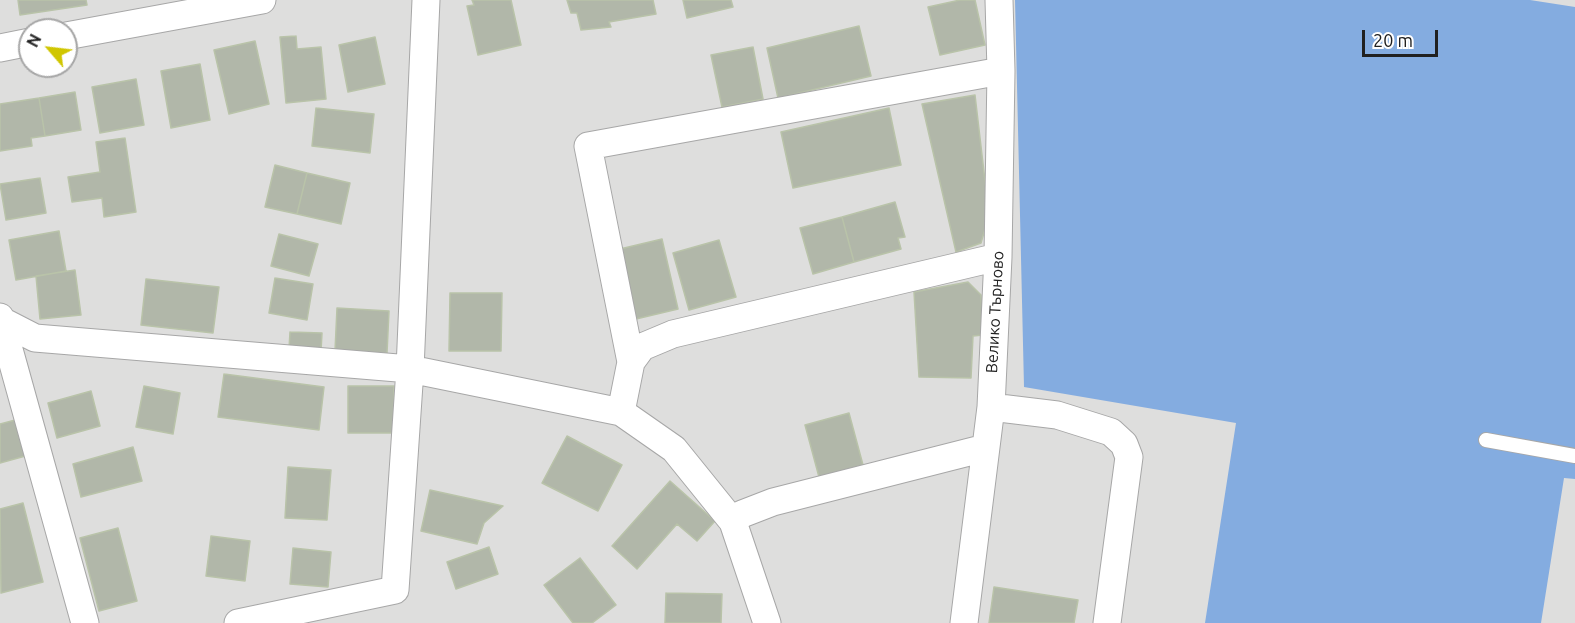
<!DOCTYPE html>
<meta charset="utf-8">
<style>
body{margin:0}
#map{position:relative;width:1575px;height:623px;overflow:hidden;background:#eaf1e7;font-family:Ubuntu,sans-serif}
canvas{display:block}
.north{position:absolute;left:18px;top:18px;width:60px;height:60px;box-sizing:border-box;background:#fff;border:2px solid #a6a6a6;border-radius:50%;rotate:298deg;font-size:16px;font-weight:700;line-height:24px;text-align:center;color:#202020}
.north::after{content:'';display:block;margin:auto;width:21px;height:27px;background:#d0c600;clip-path:polygon(50% 0,100% 100%,50% 72%,0 100%)}
.scale{position:absolute;left:1362px;top:30px;width:76px;height:27px;box-sizing:border-box;border:3px solid #202020;border-top:0;padding-left:8px;font-size:18px;line-height:21px;white-space:nowrap;color:#202020;-webkit-text-stroke:4px #fff;paint-order:stroke}
</style>
<div id="map">
<canvas width="1575" height="623"></canvas>
<div class="north">N</div>
<div class="scale">20 m</div>
</div>
<script>
const context = document.querySelector('canvas').getContext('2d');
context.lineJoin = 'round';
function fillPath(path, color) {
  context.fillStyle = color;
  context.fill(path, 'evenodd');
}
function poly(rows) {
  const path = new Path2D();
  for (const r of rows) {
    path.moveTo(r[0], r[1]);
    for (let i = 2; i < r.length; i += 2) path.lineTo(r[i], r[i + 1]);
  }
  return path;
}
function strokePath(path, color, width, dash) {
  context.strokeStyle = color;
  context.lineWidth = width;
  context.lineCap = dash ? 'butt' : 'round';
  context.setLineDash(dash || []);
  context.stroke(path);
}
function label(font, color, halo, rows, align = 'center') {
  context.font = font + ' Ubuntu,sans-serif';
  context.lineWidth = 4.5;
  context.setLineDash([]);
  context.textBaseline = 'middle';
  context.strokeStyle = halo;
  context.fillStyle = color;
  for (const [text, x, y, turn = 0] of rows) {
    context.save();
    context.translate(x, y);
    context.rotate((+turn || 0) * Math.PI / 180);
    context.textAlign = isNaN(turn) ? turn : align;
    if (halo) context.strokeText(text, 0, 0);
    context.fillText(text, 0, 0);
    context.restore();
  }
}
fillPath(poly([
 [0,0,1575,0,1575,623,0,623],
 [30,30,66,30,66,66,30,66]
]), '#dededd');
fillPath(poly([
 [1015,0,1530,0,1575,7,1575,479,1564,478,1541,623,1205,623,1236,423,1024,387]
]), '#84ace0');
const building = poly([
 [18,0,86,0,87,5,20,15,18,0],
 [472,0,511,0,521,45,478,55,467,6,474,5,472,0],
 [567,0,653,0,656,14,609,22,611,27,581,30,577,13,571,13,567,0],
 [683,0,731,0,733,7,687,18,683,0],
 [960,0,975,0,985,45,940,55,928,7,960,0],
 [859,26,871,76,778,98,767,48,859,26],
 [296,36,297,49,321,47,326,99,286,103,280,37,296,36],
 [375,37,385,84,348,92,339,45,375,37],
 [255,41,269,104,229,114,214,50,255,41],
 [753,47,763,99,722,107,711,55,753,47],
 [200,64,210,120,171,128,161,71,200,64],
 [136,79,144,125,100,133,92,87,136,79],
 [75,92,81,130,45,136,39,98,75,92],
 [975,95,989,215,981,243,956,252,922,104,975,95],
 [39,98,45,136,31,138,32,146,0,151,0,104,39,98],
 [316,108,374,114,370,153,312,146,316,108],
 [889,108,901,165,793,188,781,132,889,108],
 [125,138,136,212,104,217,102,198,72,202,68,177,100,172,96,142,125,138],
 [275,165,307,173,297,214,265,207,275,165],
 [307,173,350,183,341,224,297,214,307,173],
 [40,178,46,213,6,220,0,184,40,178],
 [895,202,905,237,898,238,901,249,854,262,842,217,895,202],
 [842,217,854,262,813,274,800,228,842,217],
 [59,231,66,271,16,280,9,240,59,231],
 [279,234,318,244,309,276,271,266,279,234],
 [662,239,678,309,636,319,620,249,662,239],
 [719,240,736,297,689,310,673,253,719,240],
 [75,270,81,315,40,319,36,276,75,270],
 [275,278,313,284,307,320,269,313,275,278],
 [146,279,219,287,213,333,141,325,146,279],
 [968,282,981,295,983,335,973,336,971,378,919,377,914,292,968,282],
 [450,293,502,293,501,351,449,351,450,293],
 [337,308,389,311,387,353,335,351,337,308],
 [290,332,322,333,321,351,289,349,290,332],
 [224,374,324,387,319,430,218,417,224,374],
 [144,386,180,393,173,434,136,427,144,386],
 [348,386,394,386,393,433,348,433,348,386],
 [91,391,100,426,57,438,48,403,91,391],
 [849,413,863,465,819,477,805,425,849,413],
 [19,419,29,455,0,463,0,424,19,419],
 [567,436,622,465,598,511,542,483,567,436],
 [133,447,142,481,81,497,73,464,133,447],
 [288,467,331,470,327,520,285,518,288,467],
 [670,481,715,521,697,541,677,524,637,569,612,546,670,481],
 [430,490,503,506,484,523,477,544,421,531,430,490],
 [23,503,43,582,1,593,0,509,23,503],
 [118,528,137,601,99,611,80,538,118,528],
 [211,536,250,541,245,581,206,576,211,536],
 [489,547,498,574,456,589,447,562,489,547],
 [293,548,331,552,328,587,290,584,293,548],
 [580,558,616,605,592,623,573,623,544,585,580,558],
 [994,587,1078,600,1074,623,989,623,994,587],
 [666,593,722,594,721,623,665,623,666,593]
]);
fillPath(building, '#b1b7a9');
strokePath(building, '#b9c3a9', 1.5);
const lane = poly([
 [1486,440,1575,456]
]);
const street = poly([
 [66,36,262,0],
 [0,48,30,42],
 [0,317,85,623],
 [0,320,35,338,410,369,621,412,674,449,733,522,767,623],
 [631,362,588,146,1001,71],
 [991,407,1057,415,1111,432,1124,444,1129,457,1107,623],
 [621,412,631,362,642,347,673,334,998,257],
 [733,522,742,514,773,502,985,448],
 [238,623,395,590,410,369,426,0],
 [964,623,991,407,998,257,1001,71,999,0]
]);
strokePath(lane, '#a7a7a7', 16);
strokePath(street, '#a7a7a7', 29);
strokePath(lane, '#fff', 14);
strokePath(street, '#fff', 27);
label('16px', '#202020', '#fff', [
 ["Велико Търново",995,312,-87]
]);
</script>
